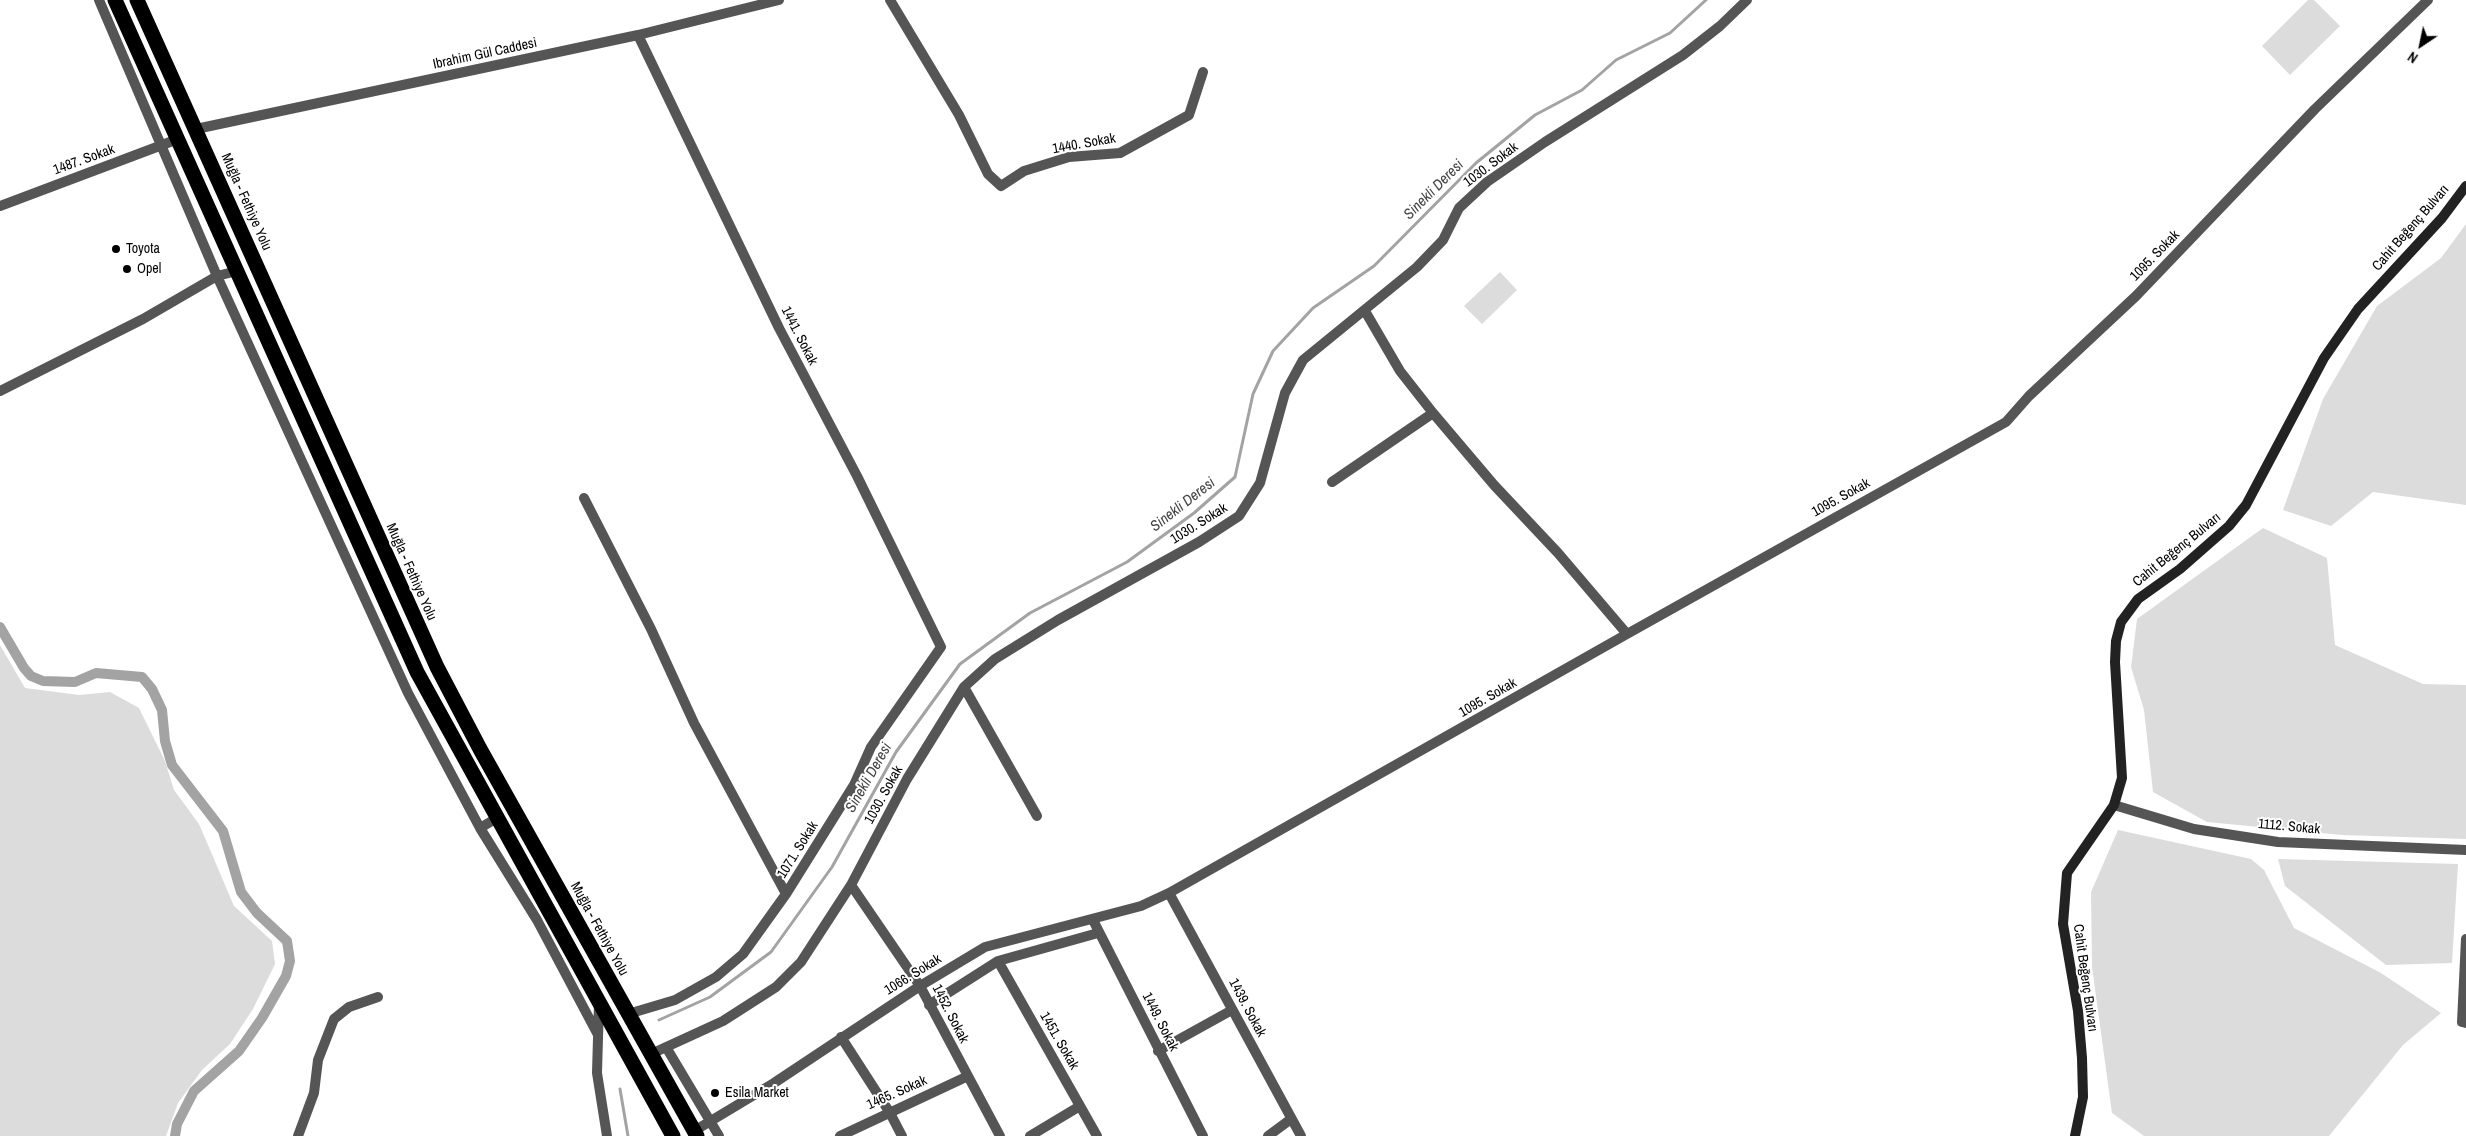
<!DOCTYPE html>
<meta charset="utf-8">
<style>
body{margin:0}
#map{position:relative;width:2466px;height:1136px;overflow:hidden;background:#fff;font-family:"Archivo Narrow",sans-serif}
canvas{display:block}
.north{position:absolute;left:2396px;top:20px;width:50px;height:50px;-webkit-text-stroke:4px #fff;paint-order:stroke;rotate:214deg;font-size:14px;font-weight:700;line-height:20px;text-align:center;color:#000}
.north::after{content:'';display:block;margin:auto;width:18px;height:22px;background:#000;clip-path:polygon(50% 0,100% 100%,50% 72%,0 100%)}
</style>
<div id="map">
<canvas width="2466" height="1136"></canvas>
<div class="north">N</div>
</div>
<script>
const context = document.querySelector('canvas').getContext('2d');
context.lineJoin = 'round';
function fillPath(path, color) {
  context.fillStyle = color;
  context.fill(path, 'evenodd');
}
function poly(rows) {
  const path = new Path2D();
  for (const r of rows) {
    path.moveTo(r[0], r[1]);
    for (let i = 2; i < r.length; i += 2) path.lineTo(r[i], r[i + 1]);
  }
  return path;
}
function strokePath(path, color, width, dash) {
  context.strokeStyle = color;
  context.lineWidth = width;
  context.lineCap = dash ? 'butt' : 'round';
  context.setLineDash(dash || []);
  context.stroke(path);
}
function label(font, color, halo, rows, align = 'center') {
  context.font = font + ' "Archivo Narrow",sans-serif';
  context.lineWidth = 4;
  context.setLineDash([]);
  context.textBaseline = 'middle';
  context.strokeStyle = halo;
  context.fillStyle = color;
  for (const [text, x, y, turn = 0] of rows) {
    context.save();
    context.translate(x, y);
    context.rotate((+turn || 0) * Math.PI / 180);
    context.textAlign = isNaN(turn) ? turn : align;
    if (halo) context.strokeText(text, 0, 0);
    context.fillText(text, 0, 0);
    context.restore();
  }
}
fillPath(poly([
 [2308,0,2314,0,2340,26,2290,75,2262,46],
 [2466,224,2466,505,2373,492,2331,526,2283,510,2323,399,2377,306,2441,258],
 [1500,272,1517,290,1482,324,1464,306],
 [2263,528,2327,558,2335,645,2423,684,2466,685,2466,839,2342,835,2207,822,2153,792,2144,710,2131,667,2137,619],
 [0,645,25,688,79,695,110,692,139,708,165,761,174,790,199,824,234,906,272,941,275,964,253,1009,230,1044,202,1070,178,1103,166,1136,0,1136],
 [2118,830,2251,859,2264,870,2294,928,2381,973,2441,1013,2403,1045,2329,1136,2144,1136,2112,1113,2092,967,2091,892],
 [2278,859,2458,864,2452,963,2386,965,2285,886]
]), '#dcdcdc');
strokePath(poly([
 [659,1020,710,997,771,952,832,867,896,752,960,664,1030,613,1127,562,1194,513,1235,477,1253,394,1273,351,1313,308,1374,266,1476,163,1535,115,1582,90,1616,60,1670,33,1706,0],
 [620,1089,628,1136]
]), '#a3a3a3', 3);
strokePath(poly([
 [0,627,24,668,31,676,43,681,75,682,96,673,142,677,152,689,162,710,165,741,172,765,223,831,241,892,257,913,287,941,290,961,286,976,262,1018,239,1051,194,1091,177,1124,175,1136]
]), '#a3a3a3', 10);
strokePath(poly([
 [99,0,217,276,408,693,480,828,537,920,597,1033],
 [890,0,959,115,988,174,1001,186,1024,171,1069,157,1120,153,1189,115,1203,72],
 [196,129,638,35,779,0],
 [0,206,178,139],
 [1365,311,1400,371,1433,413,1494,485,1558,553,1627,634],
 [0,391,143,319,217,276,237,271],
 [1332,482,1433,413],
 [584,498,651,629,694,723,786,894],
 [964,687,1037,816],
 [2114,805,2194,829,2278,842,2466,850],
 [480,828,497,818],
 [851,885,920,986,1000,1136],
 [1169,893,1301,1136],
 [1093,920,1203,1136],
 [2466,939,2462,1022,2466,1023],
 [998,961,1097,1136],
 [599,1003,597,1073,607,1136],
 [929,1005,998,961,1098,933],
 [628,1014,675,1000,716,977,743,954,786,894,854,785,871,747,941,647,857,476,779,328,638,35],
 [841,1037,890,1113,902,1136],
 [666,1047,719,1136],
 [1158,1051,1232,1010],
 [651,1054,723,1021,776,987,801,962,851,885,907,779,964,687,995,659,1058,620,1199,542,1239,516,1260,483,1285,393,1303,360,1417,267,1443,240,1459,208,1487,182,1545,142,1683,55,1720,26,1747,0],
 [694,1131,774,1083,920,986,985,947,1141,906,1169,893,1627,634,2006,422,2029,396,2136,296,2315,109,2428,0],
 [298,1136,314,1093,318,1060,334,1019,349,1007,378,997],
 [840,1136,966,1077],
 [1030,1136,1080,1106],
 [1268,1136,1291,1119]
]), '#555', 10);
strokePath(poly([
 [2075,1136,2083,1097,2082,1058,2078,1011,2063,924,2067,873,2114,805,2122,778,2115,662,2116,641,2121,622,2138,599,2180,569,2229,526,2246,505,2324,358,2358,309,2442,218,2466,186]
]), '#222', 10);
strokePath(poly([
 [115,0,417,672,673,1136],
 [137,0,437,667,480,749,697,1136]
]), '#000', 15);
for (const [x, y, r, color] of [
 [116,249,5,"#000"],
 [127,269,5,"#000"],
 [715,1093,5,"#000"]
]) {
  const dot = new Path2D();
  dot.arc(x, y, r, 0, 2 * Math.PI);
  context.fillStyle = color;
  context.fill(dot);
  strokePath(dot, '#fff', 2);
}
label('14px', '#000', '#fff', [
 ["Ibrahim Gül Caddesi",485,54,-12],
 ["1440. Sokak",1084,144,-10],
 ["1487. Sokak",84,160,-20],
 ["1030. Sokak",1491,165,-37],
 ["Muğla - Fethiye Yolu",246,202,66],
 ["Cahit Beğenç Bulvarı",2411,228,-49],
 ["1095. Sokak",2155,256,-46],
 ["1441. Sokak",799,336,63],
 ["1095. Sokak",1841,498,-29],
 ["1030. Sokak",1199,524,-32],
 ["Cahit Beğenç Bulvarı",2177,550,-39],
 ["Muğla - Fethiye Yolu",411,572,66],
 ["1095. Sokak",1488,698,-30],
 ["1030. Sokak",884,795,-61],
 ["1112. Sokak",2289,827,5],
 ["1071. Sokak",798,850,-58],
 ["Muğla - Fethiye Yolu",599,929,61],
 ["1066. Sokak",913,975,-32],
 ["Cahit Beğenç Bulvarı",2085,978,82],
 ["1439. Sokak",1247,1008,62],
 ["1452. Sokak",950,1014,63],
 ["1449. Sokak",1160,1022,63],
 ["1451. Sokak",1059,1041,60],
 ["1465. Sokak",897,1093,-24]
]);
label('14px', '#000', '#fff', [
 ["Toyota",126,249],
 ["Opel",137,269],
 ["Esila Market",725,1093]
], 'left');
label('italic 15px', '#444', '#fff', [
 ["Sinekli Deresi",1434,190,-45],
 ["Sinekli Deresi",1183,505,-38],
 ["Sinekli Deresi",869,778,-60]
]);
</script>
